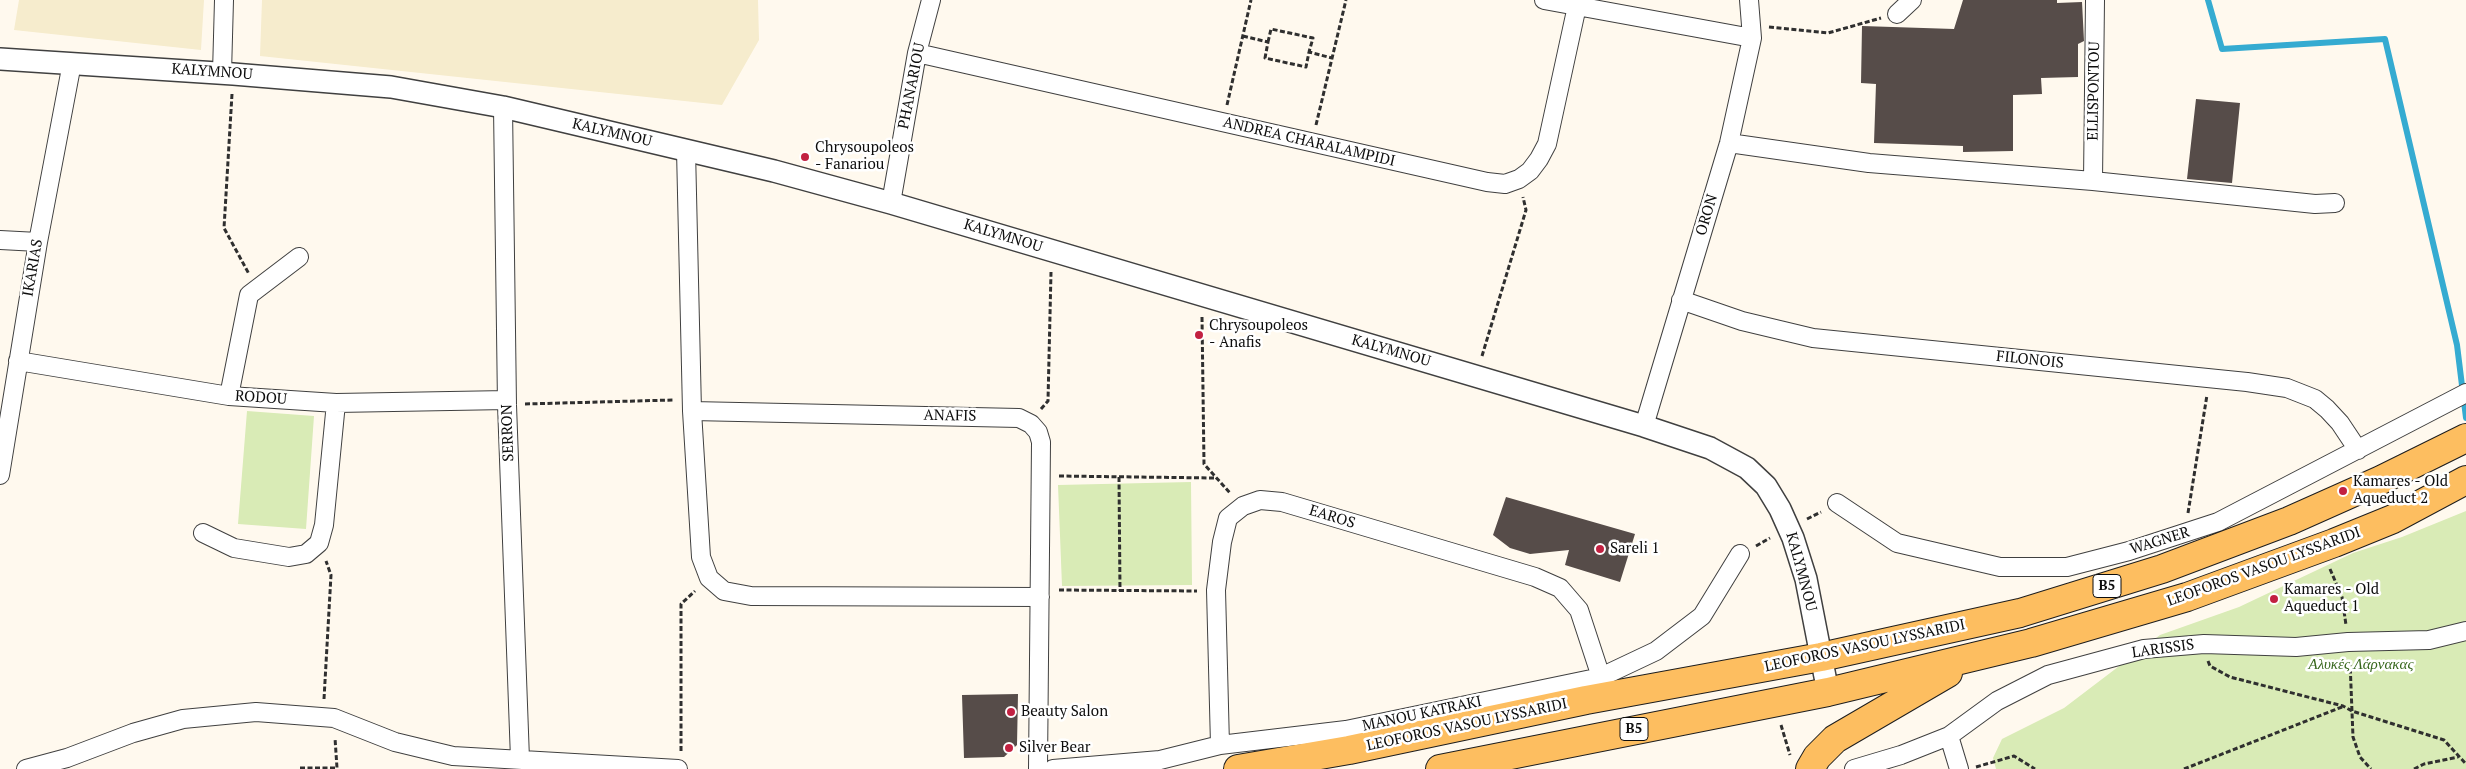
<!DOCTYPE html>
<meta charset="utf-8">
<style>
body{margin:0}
canvas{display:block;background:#fff9ee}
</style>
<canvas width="2466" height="769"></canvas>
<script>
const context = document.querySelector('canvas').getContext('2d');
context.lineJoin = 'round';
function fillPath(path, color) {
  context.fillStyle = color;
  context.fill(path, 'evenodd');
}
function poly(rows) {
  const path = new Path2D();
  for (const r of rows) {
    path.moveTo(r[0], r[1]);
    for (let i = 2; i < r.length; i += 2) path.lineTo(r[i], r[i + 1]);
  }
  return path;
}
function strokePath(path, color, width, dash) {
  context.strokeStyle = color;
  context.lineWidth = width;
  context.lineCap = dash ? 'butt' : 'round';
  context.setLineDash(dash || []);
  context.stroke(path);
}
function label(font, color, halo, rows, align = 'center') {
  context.font = font + ' "PT Serif",serif';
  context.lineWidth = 5;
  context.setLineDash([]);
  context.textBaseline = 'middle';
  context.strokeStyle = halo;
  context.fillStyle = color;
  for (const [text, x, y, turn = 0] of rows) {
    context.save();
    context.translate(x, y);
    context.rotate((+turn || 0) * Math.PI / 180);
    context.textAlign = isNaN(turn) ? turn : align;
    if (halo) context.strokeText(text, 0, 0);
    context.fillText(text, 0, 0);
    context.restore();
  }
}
fillPath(poly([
 [19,0,204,0,201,50,14,30],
 [262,0,758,0,759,40,722,105,260,56]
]), '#f6eccd');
fillPath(poly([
 [247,411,314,416,306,529,238,524],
 [1191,482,1192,585,1062,586,1058,485],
 [2466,511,2466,769,1996,769,1993,758,2002,739,2064,708,2160,635,2239,607,2353,553,2402,537]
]), '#d9ebb6');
strokePath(poly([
 [2208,0,2222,49,2385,39,2457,345,2466,418]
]), '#35abd1', 6);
fillPath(poly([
 [1963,0,2057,0,2057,3,2082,2,2084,41,2078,44,2078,77,2041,78,2042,94,2013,95,2013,151,1963,152,1963,146,1874,143,1876,84,1861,83,1862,26,1954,29],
 [2196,99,2240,103,2232,183,2187,179],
 [1506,497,1635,534,1620,582,1565,565,1569,550,1530,554,1510,548,1493,535],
 [1018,694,1017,745,1004,757,964,758,962,695]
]), '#564c49');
const minor = poly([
 [1544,0,1752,38],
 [1897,14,1912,0],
 [917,53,1487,182,1505,184,1519,179,1530,171,1539,159,1547,144,1577,6],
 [222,73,224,0],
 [503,107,507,405,520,759],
 [1729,143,1869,163,2093,181,2315,204,2335,203],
 [686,150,692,411,701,557,709,578,724,591,751,596,1040,597],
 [2093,181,2095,0],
 [891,203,917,53,931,0],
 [0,240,38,242],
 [1681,300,1742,321,1813,338,2247,382,2287,388,2315,399,2327,409,2340,423,2358,450],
 [18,361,229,396,336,403,507,400],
 [229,396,249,295,299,257],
 [692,411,1019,418,1031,424,1038,432,1041,442,1038,769],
 [1644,426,1729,143,1752,38,1749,0],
 [0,475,38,242,72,63],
 [1837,503,1897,543,2000,567,2067,567,2129,551,2218,522,2466,393],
 [203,533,234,548,289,557,306,554,319,543,324,525,336,403],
 [1949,736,1959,769],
 [1220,745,1216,590,1222,542,1228,518,1243,506,1260,500,1282,502,1535,577,1560,588,1579,610,1601,677],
 [26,769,67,758,133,733,183,719,256,712,334,718,395,742,453,756,678,769],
 [1053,769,1160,760,1220,745,1346,730,1601,677,1656,651,1702,616,1740,554],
 [1854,769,1901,755,1949,736,1997,701,2048,675,2144,649,2204,644,2296,647,2348,642,2429,640,2466,631]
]);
const tertiary = poly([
 [0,59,233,74,391,87,503,107,774,171,891,203,1644,426,1710,448,1747,468,1766,486,1780,509,1793,538,1806,579,1828,692]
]);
const primary = poly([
 [1238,769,1349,750,1586,700,1821,657,2020,613,2162,569,2289,521,2381,480,2466,438],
 [1440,769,1828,692,2031,643,2187,597,2334,543,2393,519,2466,480],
 [1810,769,1817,757,1835,739,1948,673]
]);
strokePath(minor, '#404040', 20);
strokePath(tertiary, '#404040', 24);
strokePath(primary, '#1e1e1e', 30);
strokePath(poly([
 [1769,27,1828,33,1881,18],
 [1243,36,1268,42,1265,58,1306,67,1309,52,1332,58],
 [1268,42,1271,29,1313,38,1309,52],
 [232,94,224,228,249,274],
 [1227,105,1251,0],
 [1316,125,1346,0],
 [1202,317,1204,464,1230,493],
 [1482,356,1526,210,1523,197],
 [525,404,673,400],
 [1041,409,1048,401,1051,272],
 [1059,476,1214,478],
 [1119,477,1120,591],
 [2188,513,2207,395],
 [1807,519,1821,512],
 [1756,546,1770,538],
 [2330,569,2342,597,2346,625],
 [1059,590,1197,591],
 [2208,661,2210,666,2230,677,2343,706,2352,711,2444,740,2466,764],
 [2350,661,2353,737,2360,757,2371,769],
 [324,699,331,575,326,561],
 [1781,725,1790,755],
 [681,751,681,604,695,591],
 [1976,767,2014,756,2035,769],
 [300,768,337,768,335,738],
 [2184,769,2342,707],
 [2414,769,2424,764,2458,757]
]), '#2f2f2f', 3, [5, 2.5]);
strokePath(minor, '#fff', 18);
strokePath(tertiary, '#fff', 21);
strokePath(primary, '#fdbe60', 28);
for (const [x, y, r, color] of [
 [805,157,5,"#c22141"],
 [1199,335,5,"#c22141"],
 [2343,491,5,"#c22141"],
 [1600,549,5,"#c22141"],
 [2274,599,5,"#c22141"],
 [1011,712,5,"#c22141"],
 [1009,748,5,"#c22141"]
]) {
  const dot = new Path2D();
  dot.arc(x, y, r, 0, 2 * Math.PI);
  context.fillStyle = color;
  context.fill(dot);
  strokePath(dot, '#fff', 2);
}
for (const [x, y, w] of [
 [2107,586,28],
 [1634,729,28]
]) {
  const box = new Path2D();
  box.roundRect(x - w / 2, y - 11.5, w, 23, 4);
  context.fillStyle = '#fff';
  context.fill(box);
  strokePath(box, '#0d0d0d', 1);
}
label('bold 14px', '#0d0d0d', null, [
 ["B5",2107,586],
 ["B5",1634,729]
]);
label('15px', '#0d0d0d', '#fff', [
 ["KALYMNOU",212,72,4],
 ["PHANARIOU",912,86,-79],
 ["ELLISPONTOU",2094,91,-89],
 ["KALYMNOU",612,133,13],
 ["ANDREA CHARALAMPIDI",1309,142,13],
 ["ORON",1707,215,-73],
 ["KALYMNOU",1003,236,17],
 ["IKARIAS",33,268,-80],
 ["KALYMNOU",1391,351,16],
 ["FILONOIS",2030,360,6],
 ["RODOU",261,398,4],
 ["ANAFIS",950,416,1],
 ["SERRON",508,433,-92],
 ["EAROS",1332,517,17],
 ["WAGNER",2160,541,-17],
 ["LEOFOROS VASOU LYSSARIDI",2264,567,-20],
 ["KALYMNOU",1801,572,75],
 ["LEOFOROS VASOU LYSSARIDI",1865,646,-12],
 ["LARISSIS",2163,649,-8],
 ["MANOU KATRAKI",1422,714,-12],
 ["LEOFOROS VASOU LYSSARIDI",1467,725,-12]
]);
label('15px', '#0d0d0d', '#fff', [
 ["Chrysoupoleos",815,148],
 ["- Fanariou",815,165],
 ["Chrysoupoleos",1209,326],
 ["- Anafis",1209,343],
 ["Kamares - Old",2353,482],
 ["Aqueduct 2",2353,499],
 ["Sareli 1",1610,549],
 ["Kamares - Old",2284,590],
 ["Aqueduct 1",2284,607],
 ["Beauty Salon",1021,712],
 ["Silver Bear",1019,748]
], 'left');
label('italic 15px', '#37671c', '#fff', [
 ["Αλυκές Λάρνακας",2361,665]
]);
</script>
